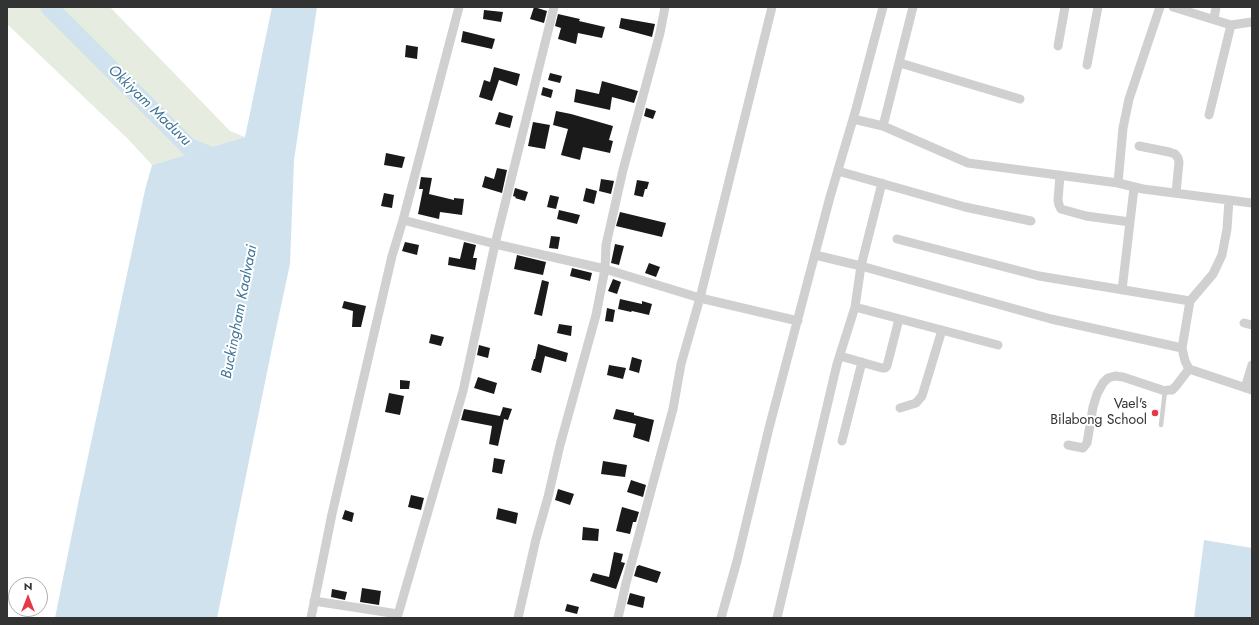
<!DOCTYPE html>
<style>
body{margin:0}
#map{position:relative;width:1259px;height:625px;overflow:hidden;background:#fff;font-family:Jost,sans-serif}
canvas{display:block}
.frame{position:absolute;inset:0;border:8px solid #333;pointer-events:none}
.north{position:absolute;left:8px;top:577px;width:40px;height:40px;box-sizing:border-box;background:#fff;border:1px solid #adadad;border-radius:50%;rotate:0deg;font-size:11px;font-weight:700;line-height:16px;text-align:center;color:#333}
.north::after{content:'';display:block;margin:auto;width:14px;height:18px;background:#e63946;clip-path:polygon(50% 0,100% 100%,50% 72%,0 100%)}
</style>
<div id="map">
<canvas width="1259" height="625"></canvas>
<div class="frame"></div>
<div class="north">N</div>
</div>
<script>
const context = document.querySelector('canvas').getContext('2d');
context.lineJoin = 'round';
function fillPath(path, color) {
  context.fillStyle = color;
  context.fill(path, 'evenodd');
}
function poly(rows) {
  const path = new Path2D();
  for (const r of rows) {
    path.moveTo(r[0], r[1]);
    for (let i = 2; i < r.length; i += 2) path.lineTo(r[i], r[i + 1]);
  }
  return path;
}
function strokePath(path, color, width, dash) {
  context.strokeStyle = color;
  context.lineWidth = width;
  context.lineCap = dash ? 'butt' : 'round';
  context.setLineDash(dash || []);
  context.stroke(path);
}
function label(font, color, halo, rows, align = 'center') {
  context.font = font + ' Jost,sans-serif';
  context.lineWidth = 4;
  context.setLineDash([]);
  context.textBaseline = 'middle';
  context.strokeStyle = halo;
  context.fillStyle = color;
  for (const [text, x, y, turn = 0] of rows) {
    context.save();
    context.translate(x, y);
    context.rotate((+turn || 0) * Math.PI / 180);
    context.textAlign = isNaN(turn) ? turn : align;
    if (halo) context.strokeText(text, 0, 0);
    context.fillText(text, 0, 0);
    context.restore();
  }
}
fillPath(poly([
 [7,7,110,7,230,131,245,137,152,165,128,139,7,24]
]), '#e6ecdf');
fillPath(poly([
 [272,7,317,7,294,160,290,264,273,343,217,618,55,618,80,494,145,190,152,165,245,137],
 [1204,540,1252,548,1252,618,1194,618]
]), '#cfe2ee');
strokePath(poly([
 [49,7,189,147,222,160]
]), '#cfe2ee', 18);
fillPath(poly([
 [534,7,547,11,544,23,530,19],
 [484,10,503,12,501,22,483,19],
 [558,14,580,19,579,21,605,27,602,38,578,33,576,44,558,39,561,28,555,26],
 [621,18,655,24,652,37,619,28],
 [463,31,495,39,492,49,461,42],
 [406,45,418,47,417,59,405,57],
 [494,67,520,74,517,86,499,80,492,101,479,97,484,80,490,82],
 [550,73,562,76,560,83,548,80],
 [602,81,638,91,634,103,612,97,610,110,574,102,576,89,599,94],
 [543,87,553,90,551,98,541,95],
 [646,108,656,111,653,119,644,116],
 [556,111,571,114,613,126,609,140,613,141,610,153,583,147,580,160,561,155,568,129,553,125],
 [499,112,513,116,510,128,495,124],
 [533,122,550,125,545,149,528,146],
 [386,153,405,157,402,168,384,165],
 [497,168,507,170,502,193,482,187,485,176,494,179],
 [421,177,432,178,429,194,454,200,454,198,464,199,462,215,440,212,439,219,418,214,423,189,419,189],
 [601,179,614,181,611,194,599,191],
 [637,180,649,182,647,189,645,189,643,197,634,195],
 [515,188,528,192,525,201,515,198,516,197,513,196],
 [586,188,597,191,594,204,583,201],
 [384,193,394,195,392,208,381,206],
 [550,195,559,197,556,209,547,207],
 [559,210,580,215,577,224,557,219],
 [620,212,666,223,662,237,616,226],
 [551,236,560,237,558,249,549,248],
 [405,242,419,245,417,255,402,251],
 [464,242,476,245,473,258,477,258,475,270,448,265,449,257,460,259],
 [615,244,624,246,619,265,611,263],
 [517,255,546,262,543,275,514,269],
 [649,263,660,267,656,277,645,273],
 [572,268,592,273,590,281,570,276],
 [613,279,621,282,617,294,608,291],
 [542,280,549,282,542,316,534,314],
 [620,299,642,304,642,301,652,304,649,315,632,311,631,312,618,309],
 [344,301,366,306,361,327,352,327,353,311,342,308],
 [607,308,615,310,613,322,605,321],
 [559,324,572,326,571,336,557,333],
 [431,334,444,337,441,346,429,343],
 [538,344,568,353,566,362,545,356,541,373,531,370,534,359,535,359],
 [479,345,490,348,488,358,477,355],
 [632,357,642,360,639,373,629,370],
 [609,365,626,368,623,379,607,375],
 [478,377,497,383,494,394,474,388],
 [400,380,410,381,409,389,400,389],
 [389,393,404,396,400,415,385,412],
 [503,407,512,409,508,420,504,419,498,446,489,444,492,426,461,420,464,409,500,416],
 [616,409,634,413,634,415,654,420,649,442,633,437,636,424,613,419],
 [494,458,505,460,502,474,492,472],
 [603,461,627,465,625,477,601,474],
 [631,480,646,485,643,497,627,492],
 [558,489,574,494,570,505,555,500],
 [411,495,424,498,421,510,408,507],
 [622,507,639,512,636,522,633,522,630,534,616,531],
 [498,508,518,513,516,524,496,519],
 [345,510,354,513,352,522,342,519],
 [583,527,599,529,598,541,582,540],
 [614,552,623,554,621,562,625,563,616,589,590,581,593,573,609,577],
 [639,565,661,572,657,583,634,576,637,566,638,566],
 [362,588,381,591,379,605,360,602],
 [332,589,347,592,345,600,331,597],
 [630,593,645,597,643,608,627,604],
 [567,604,579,607,577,614,565,611]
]), '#1a1a1a');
strokePath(poly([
 [1161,425,1165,391]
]), '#d0d0d0', 4.5);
strokePath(poly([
 [1173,7,1231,25,1252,22],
 [1214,19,1216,7],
 [1058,46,1065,7],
 [900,63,1020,99],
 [1087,65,1098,7],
 [1209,115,1231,25],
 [853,119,883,126,968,163,1118,183,1143,189,1252,203],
 [883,126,913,7],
 [1139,146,1169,152,1175,154,1178,158,1179,162,1176,193],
 [838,171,965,207,1031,221],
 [1060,175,1058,200,1059,205,1061,209,1086,216,1130,222],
 [1118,183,1123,128,1129,99,1160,7],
 [1229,200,1227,229,1222,255,1213,274,1190,301,1182,348,1185,361,1189,369,1252,390],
 [403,220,495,244,605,269,700,298,798,321],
 [897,239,1039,276,1190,301],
 [815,255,861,266,1051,319,1182,348],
 [1122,290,1134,188],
 [855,307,998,345],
 [1244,323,1252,325],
 [840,356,882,368,885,368,887,366,899,319],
 [1245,388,1252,365],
 [900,408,916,403,922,396,942,330],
 [842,441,862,362],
 [1068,445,1083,448,1087,443,1093,407,1097,394,1103,383,1108,378,1115,376,1123,377,1165,391,1168,390,1172,390,1176,386,1189,369],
 [314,601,398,614],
 [311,618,332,514,392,256,403,220,459,7],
 [397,618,463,391,495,244,554,7],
 [518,618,536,539,548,497,560,445,596,315,605,269,606,245,623,170,660,33,665,7],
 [618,618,626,583,673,409,681,364,700,298,772,7],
 [721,618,737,561,769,428,830,197,856,109,883,7],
 [777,618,837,364,855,307,861,266,882,183]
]), '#d0d0d0', 9);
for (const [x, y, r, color] of [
 [1155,413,4,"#e63946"]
]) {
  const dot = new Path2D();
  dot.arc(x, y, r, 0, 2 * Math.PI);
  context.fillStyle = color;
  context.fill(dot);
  strokePath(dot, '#fff', 1.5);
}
label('14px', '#333', '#fff', [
 ["Vael's",1147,405],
 ["Bilabong School",1147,421]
], 'right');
label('italic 15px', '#3f7597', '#fff', [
 ["Okkiyam Maduvu",149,106,44],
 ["Buckingham Kaalvaai",240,312,-79]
]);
</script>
